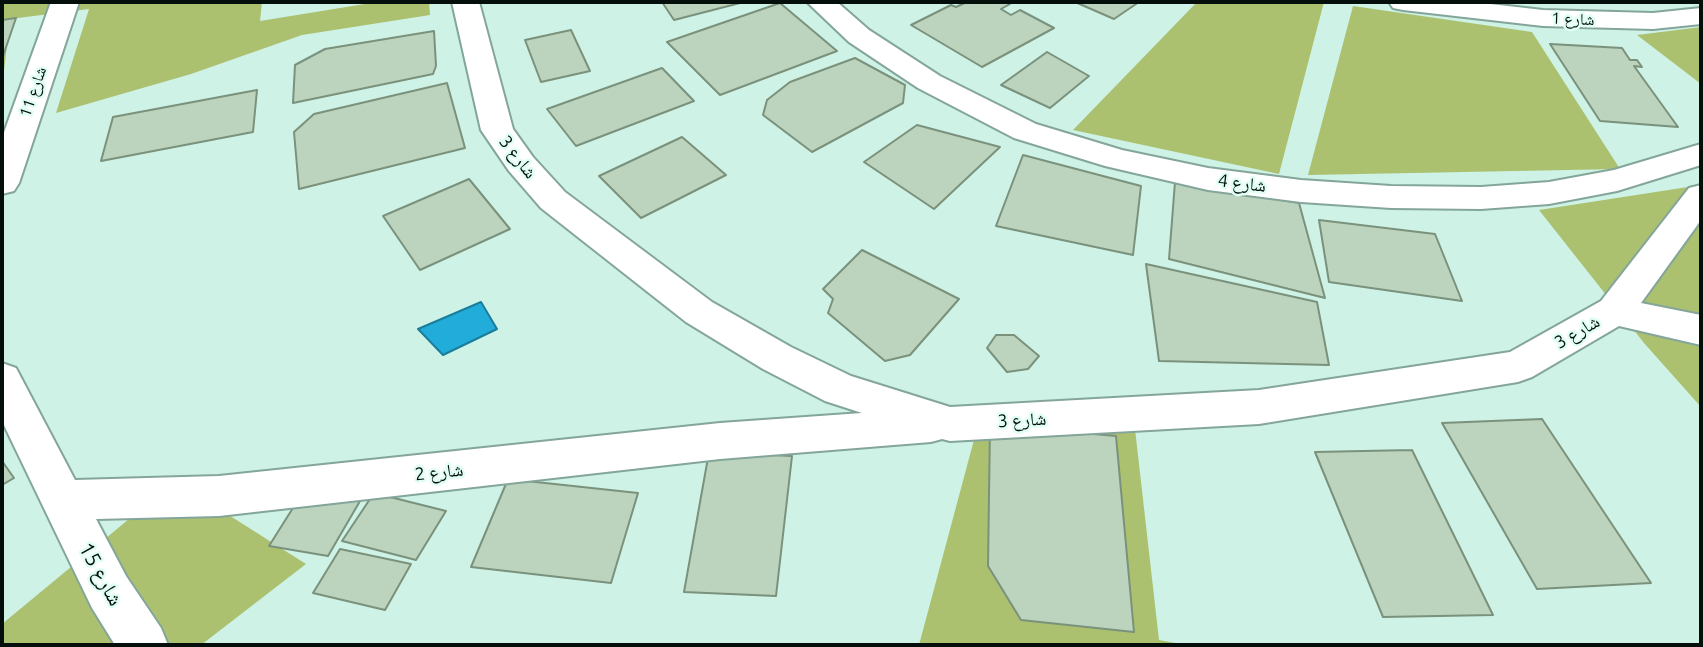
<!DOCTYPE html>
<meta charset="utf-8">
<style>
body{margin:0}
#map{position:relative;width:1703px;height:647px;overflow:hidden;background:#cef2e6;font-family:Ubuntu,sans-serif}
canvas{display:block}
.frame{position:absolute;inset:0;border:4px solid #040f0b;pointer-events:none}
</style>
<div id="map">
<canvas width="1703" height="647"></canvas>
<div class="frame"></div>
</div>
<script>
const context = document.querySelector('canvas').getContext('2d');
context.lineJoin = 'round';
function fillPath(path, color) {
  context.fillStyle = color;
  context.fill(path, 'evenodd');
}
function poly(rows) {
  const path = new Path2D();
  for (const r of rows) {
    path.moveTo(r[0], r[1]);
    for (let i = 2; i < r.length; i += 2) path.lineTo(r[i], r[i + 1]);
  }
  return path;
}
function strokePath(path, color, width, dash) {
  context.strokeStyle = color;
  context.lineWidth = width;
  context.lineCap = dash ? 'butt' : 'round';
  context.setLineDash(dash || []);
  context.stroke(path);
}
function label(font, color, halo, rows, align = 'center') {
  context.font = font + ' Ubuntu,"Noto Naskh Arabic",sans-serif';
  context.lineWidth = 5;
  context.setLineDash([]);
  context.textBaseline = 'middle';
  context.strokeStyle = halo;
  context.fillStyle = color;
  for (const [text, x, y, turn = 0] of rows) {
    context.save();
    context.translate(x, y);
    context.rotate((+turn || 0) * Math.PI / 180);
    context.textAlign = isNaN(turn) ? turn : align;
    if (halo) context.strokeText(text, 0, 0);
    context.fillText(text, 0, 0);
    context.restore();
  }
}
fillPath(poly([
 [2,2,262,2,260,21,377,2,429,2,430,15,302,35,191,74,56,113,89,9,10,19,2,88],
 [1197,2,1324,2,1279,174,1073,130],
 [1353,6,1532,32,1620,169,1308,175],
 [1701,27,1701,84,1637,35],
 [1701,185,1701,407,1644,343,1539,210],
 [982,410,1135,429,1159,640,1186,645,919,645],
 [175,481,306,564,201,645,2,645,2,624]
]), '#abc170');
const water = poly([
 [481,302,497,329,443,355,418,329,481,302]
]);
fillPath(water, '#22acd9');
strokePath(water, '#197d9b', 2);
const building = poly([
 [662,2,744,2,674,20,662,2],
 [967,2,1005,2,1010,4,1001,9,1011,15,1020,10,1054,28,982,67,911,25,951,5,956,7,967,2],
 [1075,2,1139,2,1114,19,1075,2],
 [780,3,837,51,720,95,667,42,780,3],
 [16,18,2,59,2,20,16,18],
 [571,30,590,71,541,82,525,40,571,30],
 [434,31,436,66,433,74,293,103,295,65,325,49,434,31],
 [1550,44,1622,48,1630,60,1637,60,1642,67,1634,66,1678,127,1600,121,1550,44],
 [1047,52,1089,76,1050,108,1001,85,1047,52],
 [855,58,905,85,903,103,812,152,763,115,767,100,790,82,855,58],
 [662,68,694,101,576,146,547,109,662,68],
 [447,83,465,148,299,189,294,132,314,114,447,83],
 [257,90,253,132,101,161,113,117,257,90],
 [917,125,1000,147,934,209,864,162,917,125],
 [682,137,726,175,641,218,599,176,682,137],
 [1023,155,1141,186,1133,255,996,226,1023,155],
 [469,179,510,229,420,270,383,216,469,179],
 [1175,182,1299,203,1325,298,1169,259,1175,182],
 [1319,220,1435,234,1462,301,1329,282,1319,220],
 [862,250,959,299,910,355,885,361,828,313,833,299,823,289,862,250],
 [1146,264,1317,302,1329,365,1159,361,1146,264],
 [996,335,1014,335,1039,356,1028,369,1007,372,987,348,996,335],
 [1542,419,1651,583,1537,589,1442,423,1542,419],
 [990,425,1116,436,1134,632,1021,620,988,566,990,425],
 [1412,450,1493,615,1383,617,1315,452,1412,450],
 [709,452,792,456,776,596,684,592,709,452],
 [2,461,14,478,2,485,2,461],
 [508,479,638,493,611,583,471,567,508,479],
 [303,492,360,501,328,556,269,546,303,492],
 [374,493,446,511,416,560,342,541,374,493],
 [340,549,411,564,385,610,313,593,340,549]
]);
fillPath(building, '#bcd4be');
strokePath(building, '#7a917c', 2);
const street = poly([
 [51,2,79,2,19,183,14,191,2,194,2,138,51,2],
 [452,2,479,2,513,129,533,157,565,192,712,302,791,347,851,376,950,407,1259,390,1510,352,1601,301,1689,188,1701,185,1701,220,1641,303,1701,315,1701,345,1619,326,1532,377,1518,382,1259,424,950,441,942,439,931,442,720,459,219,516,96,519,126,576,161,628,168,645,115,645,92,608,2,421,2,363,16,368,75,480,219,476,720,423,862,413,825,401,763,369,686,322,541,208,509,171,481,130,452,2],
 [807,2,837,2,869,30,940,76,1036,124,1122,150,1208,168,1301,180,1391,186,1481,187,1549,182,1614,170,1701,144,1701,165,1617,191,1549,204,1481,209,1391,208,1301,202,1208,190,1105,166,1014,138,918,88,849,42,807,2],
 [1389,2,1473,2,1543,10,1653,13,1701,8,1701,24,1653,29,1543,26,1403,10,1393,8,1389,2]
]);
strokePath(street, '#84a59a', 4);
fillPath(street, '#fff');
label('16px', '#040f0b', '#e1fef4', [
 ["شارع 1",1573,19,2],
 ["شارع 11",33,92,-71]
]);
label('18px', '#040f0b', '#e1fef4', [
 ["شارع 3",518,157,52],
 ["شارع 4",1242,183,7],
 ["شارع 3",1577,332,-30],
 ["شارع 3",1022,420,-3],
 ["شارع 2",439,472,-6]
]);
label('21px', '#040f0b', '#e1fef4', [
 ["شارع 15",101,574,61]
]);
</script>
